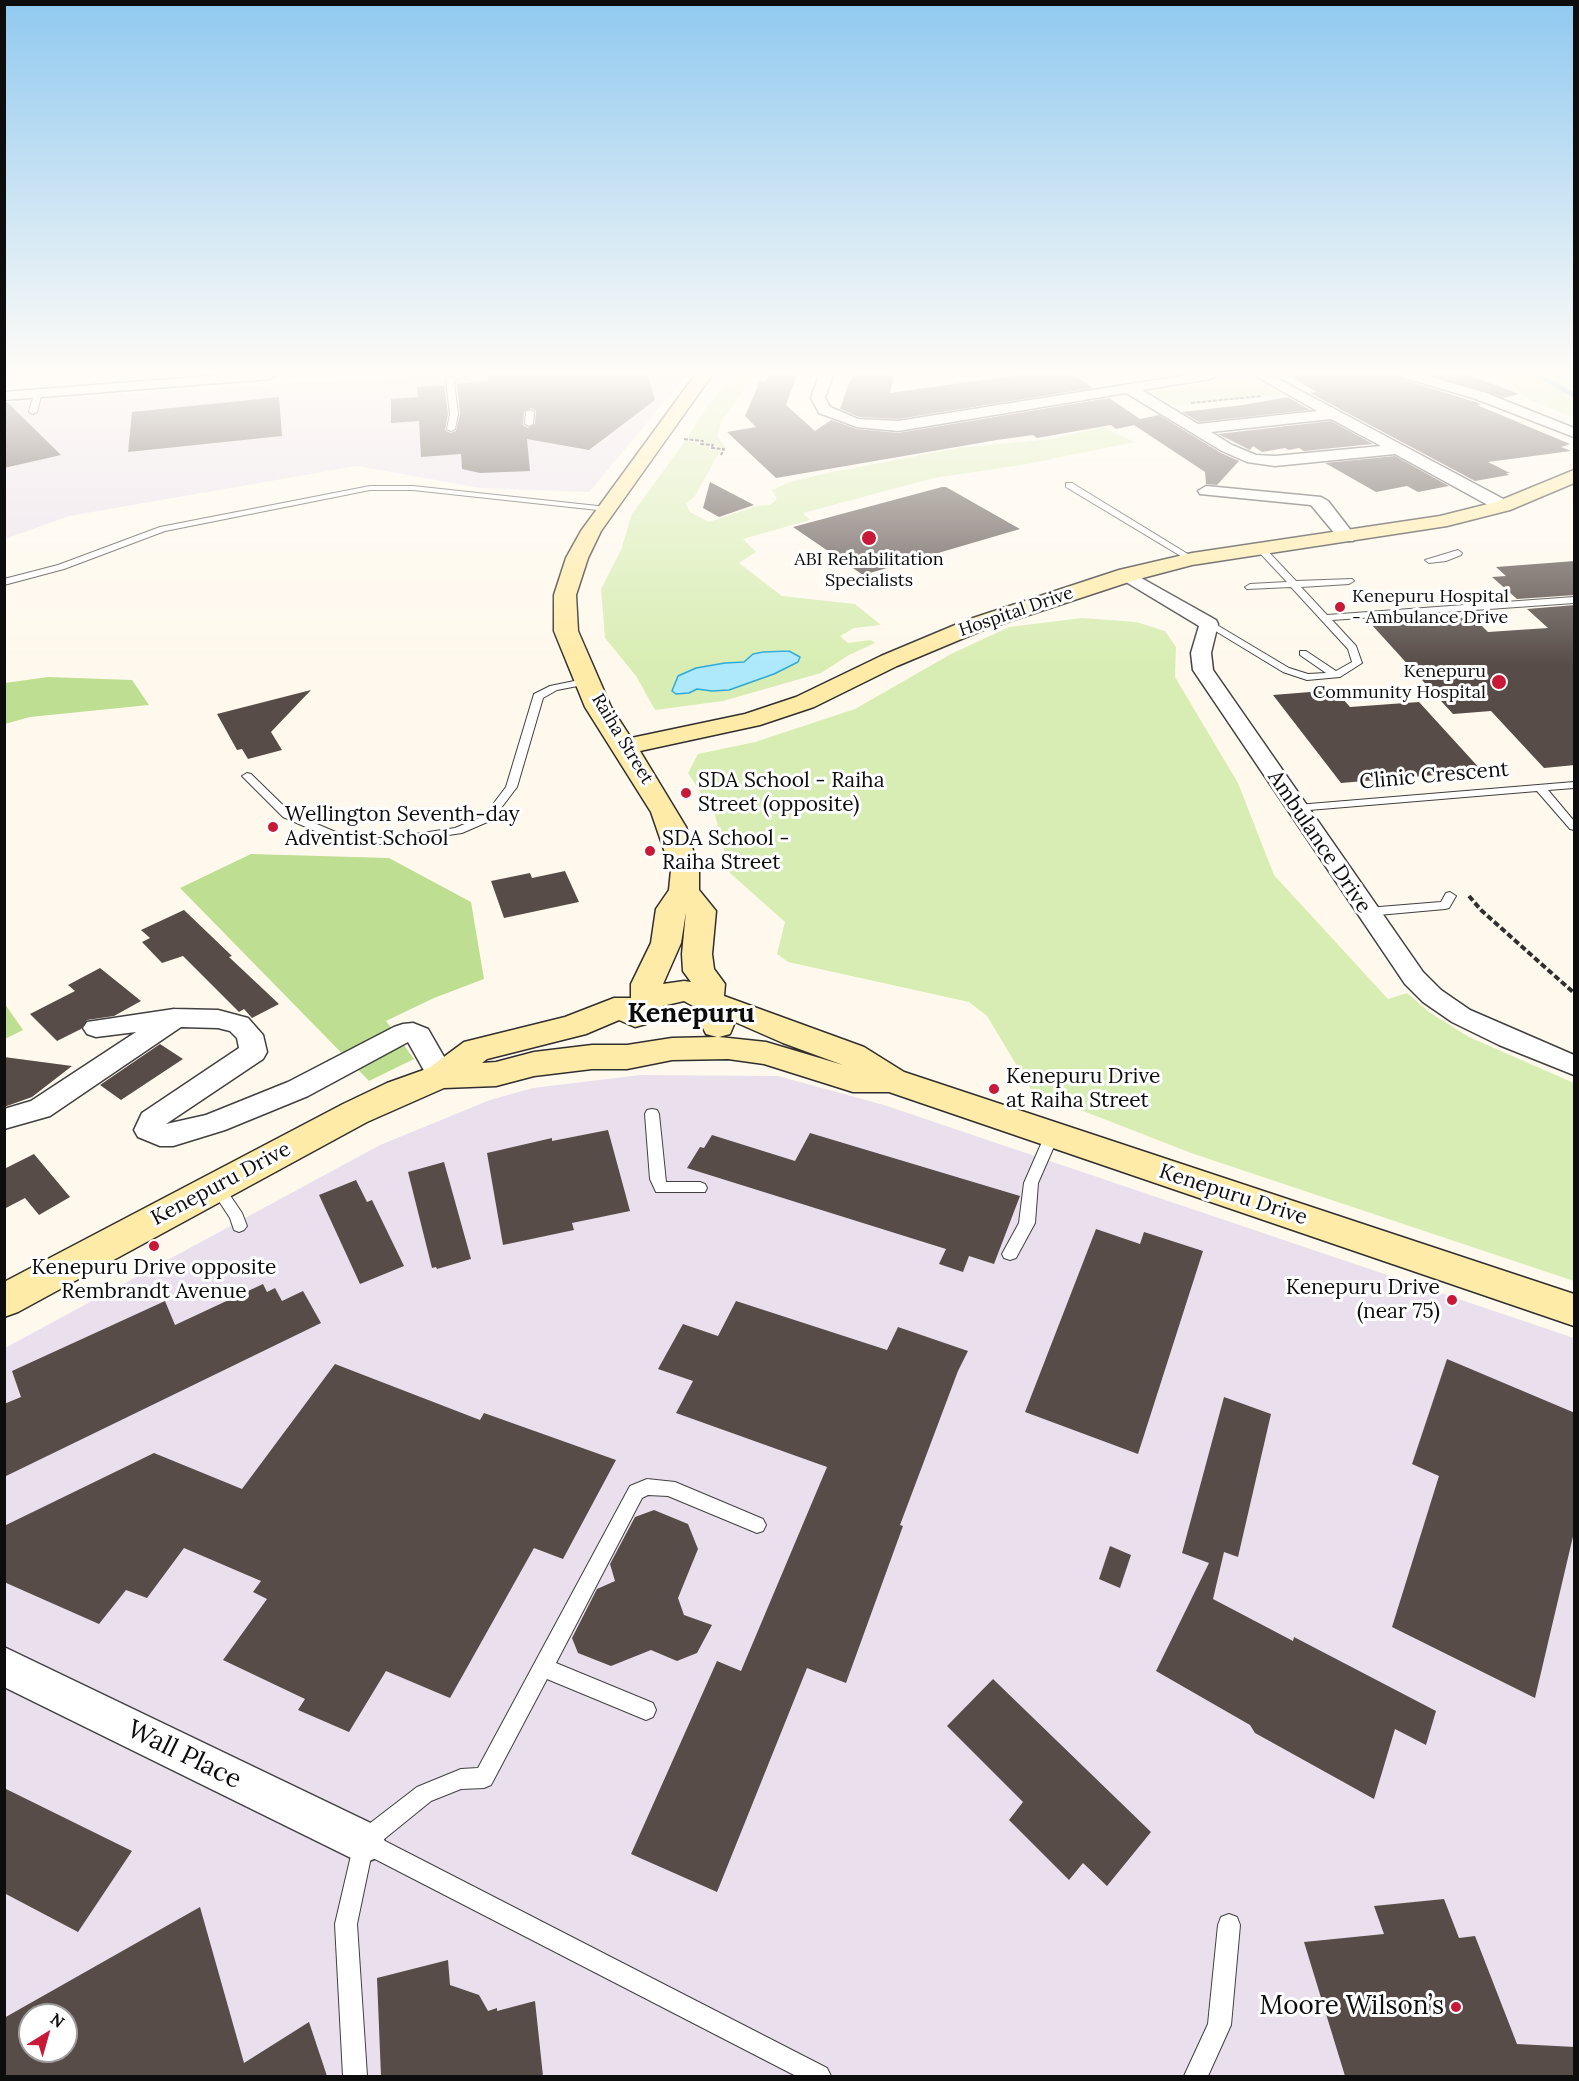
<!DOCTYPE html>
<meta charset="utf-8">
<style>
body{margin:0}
#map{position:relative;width:1579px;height:2081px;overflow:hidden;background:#fff9ed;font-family:Lora,serif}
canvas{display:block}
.frame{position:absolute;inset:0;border:6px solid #0d0d0d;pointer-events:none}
.north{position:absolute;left:18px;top:2003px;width:60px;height:60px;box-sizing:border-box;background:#fff;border:2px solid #9e9e9e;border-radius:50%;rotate:37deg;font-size:16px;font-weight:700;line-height:24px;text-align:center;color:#0d0d0d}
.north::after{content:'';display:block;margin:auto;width:21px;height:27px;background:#c81a38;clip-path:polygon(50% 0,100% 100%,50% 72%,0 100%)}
</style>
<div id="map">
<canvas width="1579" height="2081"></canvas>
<div class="frame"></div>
<div class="north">N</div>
</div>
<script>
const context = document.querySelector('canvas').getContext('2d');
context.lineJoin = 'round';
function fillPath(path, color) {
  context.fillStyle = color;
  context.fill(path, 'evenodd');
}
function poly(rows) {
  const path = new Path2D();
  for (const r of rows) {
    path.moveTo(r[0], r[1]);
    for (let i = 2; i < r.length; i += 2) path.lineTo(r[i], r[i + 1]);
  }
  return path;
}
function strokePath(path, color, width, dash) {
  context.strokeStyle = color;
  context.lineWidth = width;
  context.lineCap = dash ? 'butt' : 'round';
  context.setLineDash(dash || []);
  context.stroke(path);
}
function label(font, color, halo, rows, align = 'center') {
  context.font = font + ' Lora,serif';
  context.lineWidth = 6;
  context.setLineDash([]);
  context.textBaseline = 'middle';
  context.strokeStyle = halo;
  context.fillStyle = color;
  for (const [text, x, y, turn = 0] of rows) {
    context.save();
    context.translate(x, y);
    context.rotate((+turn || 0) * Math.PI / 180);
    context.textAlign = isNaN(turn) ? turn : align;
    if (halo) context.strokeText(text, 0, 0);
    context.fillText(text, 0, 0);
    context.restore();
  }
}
fillPath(poly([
 [426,375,687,375,589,492,481,488,357,466,69,516,5,539,5,403,45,399],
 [640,1075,778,1076,884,1105,1574,1338,1574,2076,5,2076,5,1348,380,1145,490,1100,533,1088],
 [30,2015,66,2015,66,2051,30,2051]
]), '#eae0ed');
fillPath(poly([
 [733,375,753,375,721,423,717,436,727,449,704,443,705,440,687,438,708,405],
 [1498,375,1574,375,1574,418,1530,400],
 [1245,376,1283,395,1174,406,1152,392],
 [1104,427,1135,442,1022,465,934,478,803,513,810,520,743,539,756,552,739,563,782,596,855,604,881,625,854,628,840,636,848,643,871,640,875,643,849,655,821,673,723,701,655,710,636,676,605,638,601,589,621,550,632,514,685,441,699,443,698,445,709,446,708,450,720,451,695,496,686,504,690,512,709,522,757,506,770,505,777,499,772,490,790,482,822,474,958,448,1051,439],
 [752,657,749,682,729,690,712,691,697,689,689,693,676,694,672,691,725,663,744,662],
 [1082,618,1136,622,1165,631,1176,647,1175,677,1238,783,1274,875,1388,999,1407,993,1429,1012,1469,1037,1574,1083,1574,1281,1191,1153,1032,1091,987,1016,969,1002,788,962,777,954,785,922,730,873,715,815,688,773,698,754,755,742,855,709,951,654,1009,627]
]), '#d8edb3');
fillPath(poly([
 [48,677,132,680,149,705,30,717,5,724,5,683],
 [251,854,389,858,471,902,484,979,434,998,386,1021,414,1059,369,1081,180,888],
 [5,1004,23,1030,5,1039,4,1039]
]), '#bedf91');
const water = poly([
 [789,651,800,657,798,662,774,674,729,690,712,691,697,689,689,693,676,694,672,691,678,676,696,668,725,663,744,662,753,654,763,652,789,651]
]);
fillPath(water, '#ade8fb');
strokePath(water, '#2ea9d8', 1.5);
strokePath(poly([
 [1538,375,1574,395]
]), '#2ea9d8', 4.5);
fillPath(poly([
 [487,375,648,375,655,400,589,450,527,439,530,471,480,473,462,469,461,454,421,457,419,421,391,423,391,399,418,397,417,387,444,385,448,414,445,430,450,433,456,431,460,414,457,384,488,381],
 [531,408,536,411,535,424,528,428,523,425,524,412],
 [768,375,797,375,786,405,815,431,831,420,857,429,898,433,1109,398,1140,419,1159,415,1221,453,1239,461,1217,485,1206,484,1205,472,1134,425,1116,429,1111,425,1037,438,1033,435,997,440,776,478,727,432,756,427,745,416,760,381,766,381],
 [852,375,894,375,890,393,1019,375,1073,375,1093,388,898,419,859,417,840,409],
 [1289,375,1401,375,1404,380,1482,404,1477,405,1570,444,1561,447,1571,451,1488,462,1510,473,1506,473,1509,475,1475,481,1310,393,1316,392],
 [1431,375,1469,375,1519,394,1504,398],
 [279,397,282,436,128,452,132,412],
 [1288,397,1310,410,1199,422,1182,412,1243,405],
 [4,402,7,402,61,455,4,468],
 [1331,421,1373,444,1304,451,1299,448,1289,450,1285,448,1262,452,1253,446,1250,450,1218,434],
 [1395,456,1449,486,1418,492,1407,486,1376,492,1325,463],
 [710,482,754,505,719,517,703,508],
 [942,487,946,487,1020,529,863,575,793,527],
 [1575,561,1575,595,1517,599,1492,577,1506,576,1496,567],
 [1575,605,1575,765,1544,768,1491,711,1453,714,1371,624,1473,617,1488,632,1548,628,1527,609],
 [311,690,271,732,282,750,248,759,242,749,237,750,217,714],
 [1335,690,1350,707,1419,702,1482,771,1341,783,1273,695],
 [565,871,579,902,504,918,491,881,530,873,532,878],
 [184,910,232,956,229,957,279,1004,252,1018,244,1009,239,1012,183,956,162,963,142,942,150,938,141,930],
 [100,968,141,1001,114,1016,87,1020,81,1029,57,1041,30,1014,75,991,68,985],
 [160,1044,183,1059,121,1100,100,1085],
 [4,1057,72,1066,32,1097,4,1107],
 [608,1130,630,1211,572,1223,574,1230,503,1245,487,1153,552,1138,552,1141],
 [810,1133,1020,1196,994,1264,969,1256,963,1272,939,1264,946,1249,687,1168,700,1147,704,1148,712,1135,795,1161],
 [34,1154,70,1197,39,1215,25,1198,4,1209,4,1169],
 [444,1162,471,1259,437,1269,436,1267,432,1268,408,1172],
 [356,1180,367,1202,372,1200,404,1266,360,1284,319,1195],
 [1096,1229,1140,1244,1144,1232,1203,1251,1138,1454,1025,1412],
 [263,1284,267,1292,275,1288,282,1301,303,1291,321,1323,4,1477,4,1404,21,1397,12,1371,165,1301,175,1325],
 [736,1301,887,1350,898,1327,968,1351,958,1371,900,1525,903,1526,846,1683,807,1668,717,1892,631,1854,717,1661,741,1671,827,1467,676,1413,693,1381,658,1369,683,1324,718,1336],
 [1447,1359,1575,1413,1575,1528,1535,1698,1392,1627,1439,1476,1412,1464],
 [335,1364,480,1420,484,1413,616,1460,563,1559,534,1548,450,1698,386,1671,349,1732,298,1710,305,1699,223,1660,267,1599,253,1592,261,1581,184,1548,147,1598,126,1590,99,1624,4,1582,4,1526,154,1453,242,1489],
 [1224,1397,1271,1414,1238,1557,1224,1552,1213,1599,1293,1641,1294,1637,1436,1711,1426,1745,1395,1729,1374,1799,1255,1733,1250,1725,1156,1671,1209,1563,1182,1553],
 [654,1510,688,1524,698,1549,678,1598,684,1615,712,1625,697,1653,677,1661,651,1650,611,1666,578,1653,572,1638,597,1589,615,1581,610,1564,635,1517],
 [1110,1546,1131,1555,1120,1588,1099,1579],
 [993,1679,1151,1832,1107,1886,1083,1863,1069,1880,1009,1820,1023,1802,947,1726],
 [4,1788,132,1851,78,1932,4,1893],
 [1444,1899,1459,1938,1475,1936,1517,2044,1575,2047,1575,2076,1345,2076,1304,1942,1384,1934,1374,1906],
 [200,1907,244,2063,309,2022,327,2076,4,2076,4,2018],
 [30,2015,66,2015,66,2051,30,2051],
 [448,1960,450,1985,479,1995,488,2011,497,2008,497,2011,535,2001,543,2076,381,2076,377,1978]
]), '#574c48');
const lane = poly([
 [457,375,466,375,454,381,458,414,455,429,451,431,447,429,450,414,446,380,457,375],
 [35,390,42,392,37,412,33,414,29,412,35,390],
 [530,410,534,412,533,424,529,426,525,424,526,412,530,410],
 [1066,483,1072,483,1196,559,1189,561,1066,487,1066,483],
 [370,486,413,486,607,507,611,509,607,511,413,490,370,490,165,531,64,569,4,585,4,579,58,565,160,527,370,486],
 [1257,546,1263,546,1296,581,1352,579,1354,581,1349,584,1301,587,1327,615,1574,597,1574,603,1332,620,1356,646,1362,663,1340,677,1307,680,1283,672,1204,624,1212,622,1289,668,1308,674,1326,673,1300,655,1300,651,1306,651,1336,671,1352,662,1348,649,1291,587,1247,589,1245,587,1250,584,1287,582,1257,550,1257,546],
 [1458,550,1462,553,1461,555,1446,561,1429,563,1425,560,1458,550],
 [589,678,593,679,593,683,557,690,543,698,517,787,492,820,462,833,389,844,364,844,331,838,283,817,242,776,247,773,251,774,291,813,338,833,364,838,389,838,455,828,484,816,506,787,534,694,550,686,589,678],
 [1574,782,1574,788,1548,790,1574,821,1574,830,1570,829,1537,791,1297,811,1291,808,1297,805,1574,782],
 [1450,892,1456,896,1449,908,1445,909,1367,916,1361,912,1367,908,1441,902,1446,893,1450,892],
 [652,1109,657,1110,659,1114,666,1182,700,1182,705,1184,707,1188,705,1192,656,1192,650,1179,645,1114,647,1110,652,1109],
 [1052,1130,1057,1131,1059,1135,1038,1183,1035,1223,1016,1258,1010,1260,1004,1258,1002,1254,1019,1223,1024,1183,1045,1135,1047,1131,1052,1130],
 [216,1180,221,1182,242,1213,247,1226,244,1230,239,1232,234,1230,230,1218,209,1186,211,1182,216,1180],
 [647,1479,675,1482,763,1519,766,1525,763,1531,757,1533,668,1496,648,1495,642,1498,556,1663,653,1703,656,1710,653,1717,646,1720,547,1679,491,1785,484,1788,461,1789,431,1801,383,1840,827,2068,831,2076,796,2076,371,1857,357,1924,367,2076,343,2076,335,1924,356,1834,417,1787,461,1769,478,1768,630,1486,647,1479],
 [1229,1914,1237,1917,1240,1925,1231,2025,1208,2076,1184,2076,1208,2024,1218,1925,1221,1917,1229,1914]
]);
const street = poly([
 [222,375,277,375,270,379,4,400,4,392,222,375],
 [819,375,833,375,825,398,830,407,858,419,898,421,1187,375,1217,375,1210,379,1142,390,1198,424,1317,411,1254,375,1271,375,1509,502,1511,506,1509,510,1497,510,1395,454,1275,466,1247,462,1222,451,1126,393,898,431,857,427,819,413,811,398,819,375],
 [1331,419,1381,446,1275,456,1256,455,1232,445,1211,432,1331,419],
 [1403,375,1424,375,1486,393,1574,428,1574,437,1476,399,1405,378,1403,375],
 [1206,486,1321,497,1328,501,1356,537,1353,541,1341,541,1311,505,1200,494,1198,491,1206,486],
 [1127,570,1216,620,1218,624,1211,653,1213,670,1423,972,1441,990,1470,1010,1574,1055,1574,1075,1499,1045,1452,1022,1423,1002,1405,984,1193,670,1191,653,1199,626,1121,579,1118,575,1121,571,1127,570],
 [174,1009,218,1010,248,1018,263,1035,267,1052,263,1059,166,1124,206,1115,288,1082,394,1027,403,1024,413,1023,428,1029,455,1076,451,1083,441,1086,431,1083,408,1042,308,1096,225,1130,173,1146,160,1146,138,1137,134,1130,142,1113,239,1048,237,1038,230,1031,218,1028,181,1027,50,1116,4,1129,4,1109,31,1101,136,1032,96,1037,87,1034,83,1028,87,1022,174,1009],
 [4,1647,379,1827,385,1842,379,1857,364,1863,349,1857,4,1687,4,1647]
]);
const secondary = poly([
 [695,375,712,375,601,531,588,558,576,595,578,631,611,707,631,738,745,714,796,697,881,656,967,620,1119,570,1192,553,1440,516,1496,502,1574,470,1574,483,1510,510,1447,526,1192,565,1135,580,983,630,897,666,814,707,760,725,640,751,686,827,699,870,699,890,716,911,712,954,714,969,725,984,724,996,864,1047,904,1072,1574,1294,1574,1326,889,1092,853,1092,764,1064,728,1059,672,1060,627,1069,592,1069,534,1076,496,1086,444,1088,367,1122,18,1312,4,1317,4,1282,343,1104,387,1083,429,1068,464,1042,565,1017,614,998,631,998,631,984,651,943,656,909,669,890,671,870,651,812,585,707,554,631,554,595,566,558,581,531,695,375],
 [686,912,682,954,683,971,691,982,684,981,663,984,681,943,686,912],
 [684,1001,704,1012,702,1026,706,1034,717,1037,672,1038,627,1045,592,1045,534,1052,496,1062,482,1063,487,1059,586,1034,619,1020,635,1027,646,1024,658,1007,684,1001],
 [735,1022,783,1043,843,1065,766,1042,719,1037,730,1034,735,1022]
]);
strokePath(lane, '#404040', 2);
strokePath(street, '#404040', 3);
strokePath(secondary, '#2f2f2f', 3);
strokePath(poly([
 [1191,403,1261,396],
 [684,439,703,441,701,444,713,445,711,448,724,449,721,455]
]), '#2f2f2f', 2, [4, 1.5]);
strokePath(poly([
 [1469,896,1481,910,1574,993]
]), '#2f2f2f', 4, [6, 3]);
fillPath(lane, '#fff');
fillPath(street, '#fff');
fillPath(secondary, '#ffeba8');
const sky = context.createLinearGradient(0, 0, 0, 666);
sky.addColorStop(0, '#90c9f0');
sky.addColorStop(0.56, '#fffcf7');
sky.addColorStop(1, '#fffcf700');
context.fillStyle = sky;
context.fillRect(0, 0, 1579, 666);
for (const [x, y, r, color] of [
 [869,538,8,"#c81a38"],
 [1340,607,6,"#c81a38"],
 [1499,682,8,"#c81a38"],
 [686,793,6,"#c81a38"],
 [273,827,6,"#c81a38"],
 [650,851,6,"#c81a38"],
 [994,1089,6,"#c81a38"],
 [154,1246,6,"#c81a38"],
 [1452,1300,6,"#c81a38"],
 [1456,2007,6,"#c81a38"]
]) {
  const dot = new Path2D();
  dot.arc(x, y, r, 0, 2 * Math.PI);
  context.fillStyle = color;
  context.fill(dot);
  strokePath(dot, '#fff', 2);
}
label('18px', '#0d0d0d', '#fff', [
 ["ABI Rehabilitation",869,560],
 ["Specialists",869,581],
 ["Kenepuru Hospital",1352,597,"left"],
 ["- Ambulance Drive",1352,618,"left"],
 ["Kenepuru",1486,672,"right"],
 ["Community Hospital",1486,693,"right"]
]);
label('18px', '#0d0d0d', '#fff', [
 ["Hospital Drive",1016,612,-19],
 ["Raiha Street",622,739,59]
]);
label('21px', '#0d0d0d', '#fff', [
 ["Clinic Crescent",1434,776,-5],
 ["Ambulance Drive",1319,842,56],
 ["Kenepuru Drive",221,1184,-28],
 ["Kenepuru Drive",1233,1195,18]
]);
label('21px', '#0d0d0d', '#fff', [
 ["SDA School - Raiha",698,781],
 ["Street (opposite)",698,805],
 ["Wellington Seventh-day",285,815],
 ["Adventist School",285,839],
 ["SDA School -",662,839],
 ["Raiha Street",662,863],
 ["Kenepuru Drive",1006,1077],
 ["at Raiha Street",1006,1101],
 ["Kenepuru Drive opposite",154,1268,"center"],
 ["Rembrandt Avenue",154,1292,"center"],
 ["Kenepuru Drive",1440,1288,"right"],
 ["(near 75)",1440,1312,"right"]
], 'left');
label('26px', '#0d0d0d', '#fff', [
 ["Wall Place",184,1755,26]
]);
label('26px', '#0d0d0d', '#fff', [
 ["Moore Wilson’s",1444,2007]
], 'right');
label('bold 27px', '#0d0d0d', '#fff', [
 ["Kenepuru",691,1014]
]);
</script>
